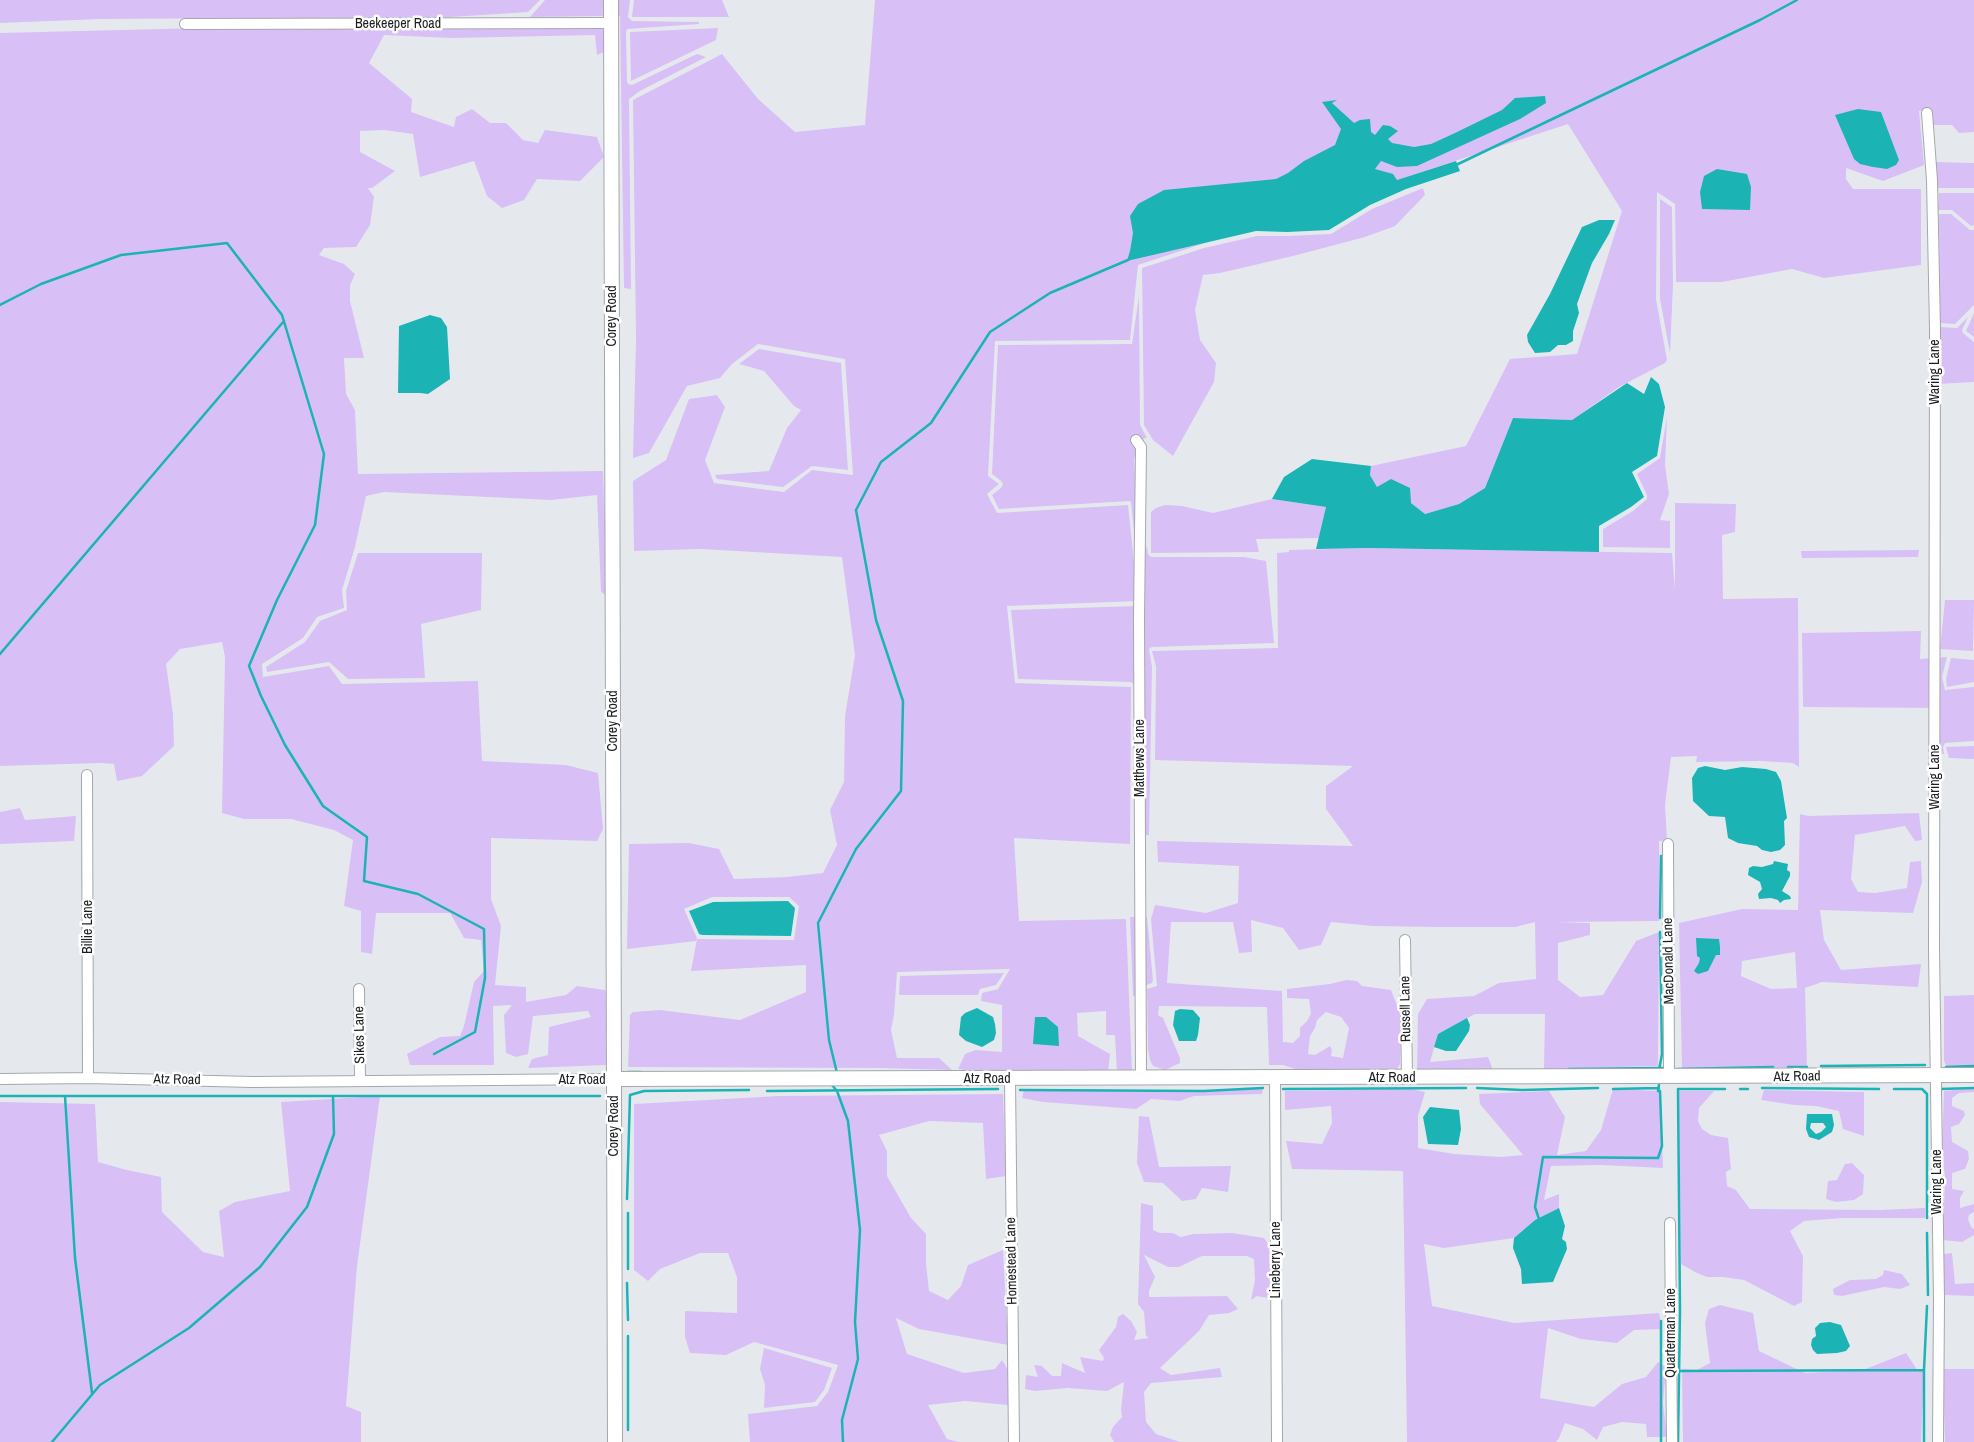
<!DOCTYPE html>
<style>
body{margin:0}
canvas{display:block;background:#e5e9ee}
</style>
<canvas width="1974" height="1442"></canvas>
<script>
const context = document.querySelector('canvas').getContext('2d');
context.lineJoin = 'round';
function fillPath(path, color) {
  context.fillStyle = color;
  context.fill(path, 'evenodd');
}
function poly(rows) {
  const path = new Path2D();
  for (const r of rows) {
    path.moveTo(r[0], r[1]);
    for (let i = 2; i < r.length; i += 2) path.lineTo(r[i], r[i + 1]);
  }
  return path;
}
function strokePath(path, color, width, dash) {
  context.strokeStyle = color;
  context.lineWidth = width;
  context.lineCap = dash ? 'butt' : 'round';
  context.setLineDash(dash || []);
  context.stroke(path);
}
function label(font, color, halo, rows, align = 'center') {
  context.font = font + ' "Archivo Narrow",sans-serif';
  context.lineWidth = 5;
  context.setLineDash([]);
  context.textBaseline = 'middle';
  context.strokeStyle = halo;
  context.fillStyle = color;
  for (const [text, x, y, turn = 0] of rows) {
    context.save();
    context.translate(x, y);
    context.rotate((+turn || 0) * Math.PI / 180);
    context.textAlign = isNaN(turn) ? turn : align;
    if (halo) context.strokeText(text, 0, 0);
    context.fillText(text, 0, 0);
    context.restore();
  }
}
fillPath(poly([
 [0,0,540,0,528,12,389,21,251,18,101,19,0,23],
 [545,0,606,0,606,16,530,17],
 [615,0,630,0,628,17,632,21,699,22,699,24,627,29,626,32,627,81,628,84,632,85,697,54,706,57,640,91,629,99,631,289,624,288,620,16,615,16],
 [634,0,722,0,729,17,632,17],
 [875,0,1974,0,1974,132,1959,133,1952,125,1932,125,1931,108,1919,111,1924,165,1883,181,1846,168,1846,179,1853,189,1921,189,1921,265,1824,278,1792,269,1722,282,1676,282,1675,204,1657,192,1656,299,1667,360,1665,363,1619,387,1572,420,1513,418,1485,488,1459,504,1425,514,1411,503,1377,487,1370,475,1371,466,1466,446,1510,359,1577,354,1622,211,1568,124,1138,265,1130,340,995,341,988,476,999,484,987,494,997,513,1128,505,1138,601,1007,606,1015,683,1131,687,1130,844,1014,838,1019,921,1126,919,1132,1072,1117,1074,1115,1035,1106,1035,1106,1011,1077,1013,1078,1036,1110,1054,1108,1072,984,1073,958,1069,965,1054,976,1050,1002,1052,1002,1005,981,1001,982,993,998,989,1010,969,897,972,894,1015,891,1030,897,1058,939,1058,952,1070,878,1068,628,1067,630,1015,633,1012,660,1010,740,1020,806,992,806,965,691,971,697,939,794,940,799,906,789,897,712,897,684,909,697,938,696,941,627,949,629,844,689,843,719,849,734,879,787,877,823,873,837,845,830,810,844,782,845,716,855,655,842,557,701,549,634,551,633,481,666,460,689,399,717,395,725,407,705,460,714,483,784,492,812,470,853,475,845,359,758,344,732,364,720,378,687,386,649,453,633,458,636,340,633,100,722,54,758,99,795,132,865,125],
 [282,26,604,26,604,52,597,55,595,35,452,38,384,35,369,63,412,99,411,112,454,127,456,117,472,109,490,123,506,123,523,140,538,143,545,130,597,137,604,157,580,181,537,179,524,200,502,208,487,196,474,161,420,177,413,134,384,130,360,131,360,152,395,171,372,188,368,188,374,197,370,225,356,247,324,248,319,255,344,264,355,274,350,285,350,301,364,358,344,358,346,394,355,410,358,474,603,471,608,597,601,592,597,495,551,500,384,492,366,496,355,547,342,590,344,608,317,617,303,638,262,664,263,677,329,666,342,684,478,681,482,761,566,765,598,773,603,829,597,841,491,838,491,899,501,926,495,985,526,987,526,1002,566,995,577,986,605,990,611,1007,607,1065,528,1068,532,1059,548,1055,549,1027,591,1017,588,1011,533,1016,528,1054,516,1057,506,1053,504,1015,512,1005,493,1006,494,1065,410,1065,407,1054,440,1037,460,1036,464,1026,474,982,484,971,481,940,464,938,450,913,376,913,372,954,361,952,361,911,344,906,353,840,334,830,291,819,244,819,222,813,225,657,222,642,180,649,166,664,173,714,174,746,142,776,117,781,114,764,101,763,0,766,0,33],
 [718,28,716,40,631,81,630,32],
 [1934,162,1974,163,1974,188,1937,188],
 [1423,188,1425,195,1395,226,1365,237,1293,256,1220,273,1203,275,1195,310,1200,340,1216,363,1214,382,1173,456,1153,440,1144,425,1142,268,1204,248,1257,236,1288,236,1331,234,1372,209],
 [1939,193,1974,193,1974,225,1971,226,1952,210,1938,210],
 [1660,199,1672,207,1673,285,1670,353,1660,299],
 [1939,214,1951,214,1970,230,1974,230,1974,305,1955,324,1940,323],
 [1139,296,1140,425,1147,438,1144,438,1134,459,1139,549,1147,547,1148,554,1151,557,1244,557,1266,561,1274,643,1152,647,1149,649,1152,667,1149,835,1134,835,1134,684,1131,682,1018,679,1011,610,1136,606,1141,601,1131,502,1129,501,999,509,992,495,1001,488,1003,484,1001,481,992,474,998,345,1132,344],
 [1974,313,1974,337,1966,331],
 [1968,317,1962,330,1963,333,1974,342,1974,382,1937,384,1940,327,1957,328],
 [759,349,841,363,848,470,812,466,783,487,717,479,715,475,769,471,787,428,801,410,794,406,764,371,739,364],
 [1667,417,1665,465,1669,494,1660,520,1670,521,1670,548,1603,547,1603,529,1633,511,1647,499,1647,495,1637,474,1660,458],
 [1272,499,1326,507,1319,538,1256,539,1259,552,1151,553,1151,512,1156,508,1165,505,1182,506,1213,513],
 [1675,503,1736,504,1735,532,1722,535,1723,599,1798,598,1799,767,1793,763,1761,761,1696,762,1697,756,1671,757,1665,805,1667,840,1659,841,1659,921,1556,922,1590,923,1590,935,1558,943,1558,980,1580,997,1603,995,1636,941,1659,932,1658,1066,1544,1069,1545,1014,1475,1014,1438,1034,1430,1062,1488,1057,1493,1070,1417,1071,1418,1014,1427,999,1474,996,1499,983,1536,979,1535,922,1515,927,1438,927,1372,926,1331,922,1321,945,1299,950,1283,928,1251,920,1252,952,1239,953,1233,922,1171,922,1167,983,1282,991,1283,1042,1293,1043,1300,1036,1300,1028,1307,1021,1311,1014,1309,999,1287,998,1287,989,1330,984,1346,980,1357,981,1362,986,1391,990,1401,1016,1400,1064,1396,1071,1305,1072,1283,1065,1269,1065,1267,1007,1159,1006,1158,1015,1163,1018,1180,1058,1180,1063,1165,1070,1153,1066,1150,1060,1148,1049,1147,989,1157,986,1151,919,1155,905,1206,913,1238,903,1239,866,1158,862,1157,841,1353,846,1326,809,1326,786,1353,766,1155,760,1156,667,1152,651,1278,648,1277,553,1289,552,1289,550,1369,548,1672,553,1675,589],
 [1326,1012,1341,1017,1349,1028,1343,1058,1331,1056,1332,1050,1330,1046,1315,1055,1308,1054,1310,1036,1315,1028,1317,1020],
 [1919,550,1918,557,1802,558,1801,551],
 [358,553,482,553,481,610,421,624,425,678,348,679,329,662,267,672,266,667,305,642,320,621,347,610,346,591],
 [1945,600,1974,600,1973,651,1940,649],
 [1921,631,1920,659,1947,657,1942,677,1945,690,1974,687,1974,741,1945,743,1943,747,1944,754,1939,754,1938,708,1803,707,1802,633],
 [1951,658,1974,660,1974,682,1947,687,1946,679],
 [1974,746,1974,759,1949,758,1946,747],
 [20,808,25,820,76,816,74,841,0,844,0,812],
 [1919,813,1922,840,1915,841,1905,826,1855,835,1851,879,1858,892,1875,893,1907,888,1910,862,1921,861,1922,882,1913,913,1820,910,1824,940,1841,970,1921,964,1918,987,1822,982,1805,988,1807,1067,1682,1069,1679,923,1742,909,1798,910,1800,814,1808,816],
 [1795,952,1797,988,1771,989,1741,976,1742,961],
 [1130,917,1147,917,1153,980,1152,983,1144,986,1143,996,1133,996],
 [1004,973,996,985,980,989,978,995,899,995,900,976],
 [1974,995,1974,1066,1961,1068,1947,1067,1944,1061,1944,996],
 [1263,1088,1262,1094,1194,1096,1180,1101,1151,1099,1136,1109,1043,1102,1022,1098,1024,1090,1204,1091],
 [1974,1088,1974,1092,1959,1093,1952,1098,1952,1106,1964,1111,1965,1115,1959,1124,1951,1127,1952,1142,1968,1151,1969,1159,1965,1169,1952,1173,1952,1189,1964,1191,1960,1198,1960,1208,1974,1204,1974,1212,1969,1215,1968,1219,1971,1227,1974,1229,1974,1235,1962,1242,1943,1240,1945,1176,1942,1155,1944,1091],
 [1412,1089,1425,1092,1418,1116,1418,1148,1454,1154,1501,1157,1523,1155,1480,1104,1479,1094,1549,1091,1565,1117,1557,1155,1586,1151,1601,1130,1613,1089,1660,1091,1663,1168,1601,1165,1551,1166,1544,1200,1559,1194,1559,1208,1535,1220,1514,1238,1444,1248,1424,1244,1432,1306,1514,1323,1659,1313,1662,1329,1634,1330,1617,1343,1581,1339,1548,1328,1540,1398,1594,1407,1622,1384,1646,1377,1658,1362,1666,1367,1663,1403,1667,1437,1647,1437,1646,1424,1622,1422,1603,1427,1597,1440,1583,1429,1565,1423,1559,1438,1556,1442,1407,1442,1403,1171,1292,1169,1286,1141,1322,1144,1332,1123,1331,1106,1285,1110,1285,1091],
 [1764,1090,1864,1092,1864,1136,1843,1129,1839,1111,1816,1106,1794,1105,1761,1100],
 [1679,1091,1714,1091,1699,1108,1698,1121,1702,1129,1711,1135,1728,1138,1731,1169,1726,1172,1727,1186,1736,1190,1750,1209,1880,1210,1925,1208,1925,1218,1842,1218,1804,1221,1790,1231,1803,1256,1802,1302,1794,1306,1744,1280,1723,1277,1707,1277,1697,1273,1681,1264],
 [1003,1094,1006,1176,986,1179,983,1123,929,1121,879,1135,887,1151,887,1176,911,1218,926,1234,926,1263,929,1291,948,1300,961,1286,968,1265,1003,1250,1008,1345,919,1329,896,1318,907,1354,964,1373,995,1369,1002,1360,1010,1373,1008,1405,965,1401,928,1405,947,1439,959,1442,750,1442,748,1414,817,1406,828,1392,838,1365,754,1342,726,1355,690,1353,685,1337,685,1311,737,1313,737,1277,728,1253,700,1253,660,1269,648,1281,634,1270,634,1104,779,1096],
 [380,1096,357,1266,346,1406,361,1412,361,1442,0,1442,0,1102,95,1104,98,1162,127,1170,161,1177,162,1212,203,1252,224,1257,219,1211,235,1202,290,1191,281,1102],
 [1139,1116,1149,1117,1159,1167,1231,1166,1228,1192,1202,1188,1196,1199,1182,1201,1163,1183,1144,1182,1137,1163],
 [1852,1163,1864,1175,1863,1194,1854,1200,1836,1202,1826,1199,1828,1181,1837,1180,1845,1164],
 [1141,1203,1153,1206,1153,1230,1160,1233,1173,1233,1181,1237,1193,1234,1232,1233,1264,1238,1269,1245,1273,1299,1257,1296,1251,1300,1255,1280,1254,1259,1247,1256,1202,1256,1179,1267,1168,1267,1144,1255,1155,1277,1149,1291,1149,1297,1227,1296,1238,1309,1229,1313,1209,1315,1199,1331,1160,1368,1171,1375,1220,1368,1222,1377,1151,1383,1144,1392,1146,1422,1156,1434,1180,1442,1114,1442,1110,1435,1113,1427,1122,1417,1121,1410,1124,1382,1107,1391,1068,1388,1035,1391,1025,1389,1026,1375,1038,1377,1034,1365,1042,1366,1052,1376,1061,1376,1062,1363,1085,1373,1080,1357,1103,1361,1104,1358,1099,1350,1116,1327,1118,1317,1123,1314,1131,1321,1137,1332,1134,1340,1149,1338,1146,1336,1144,1312,1138,1304],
 [1952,1253,1955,1284,1974,1283,1974,1296,1944,1295,1944,1254],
 [1884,1270,1902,1274,1910,1285,1900,1289,1884,1287,1842,1296,1834,1295,1833,1289,1850,1280,1876,1279,1883,1275],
 [1720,1305,1753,1313,1759,1351,1805,1373,1863,1370,1906,1353,1918,1371,1924,1370,1921,1442,1683,1442,1682,1369,1697,1370,1710,1363,1705,1323,1709,1309],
 [764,1348,832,1368,824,1390,815,1402,764,1408,765,1385,760,1369],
 [1943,1369,1974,1369,1974,1442,1945,1442]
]), '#d8c0f7');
fillPath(poly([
 [1545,96,1546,103,1520,119,1417,166,1397,167,1381,161,1375,169,1393,174,1397,180,1456,161,1460,171,1406,189,1370,205,1329,230,1287,232,1256,231,1127,261,1130,251,1133,233,1130,216,1138,204,1164,190,1276,179,1288,173,1304,161,1335,145,1341,129,1322,102,1337,100,1332,103,1354,123,1360,120,1370,119,1371,132,1375,135,1383,125,1390,126,1398,131,1388,139,1392,143,1414,147,1431,144,1455,133,1502,110,1515,98],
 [1858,109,1881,112,1899,160,1896,165,1887,169,1873,167,1860,164,1854,159,1835,115],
 [1717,169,1747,174,1751,187,1750,210,1702,209,1700,192,1704,176],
 [1599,220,1615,220,1609,234,1592,263,1577,304,1579,313,1573,331,1573,341,1566,345,1558,345,1550,352,1535,353,1528,342,1527,335,1550,294,1582,227],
 [430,315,441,318,447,327,450,379,428,394,420,393,398,393,399,326],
 [1651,377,1659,384,1665,407,1657,456,1632,472,1644,497,1631,507,1599,526,1599,552,1369,548,1316,549,1326,507,1272,499,1284,477,1312,459,1371,466,1370,475,1377,487,1391,479,1410,488,1411,503,1425,514,1459,504,1485,488,1513,418,1572,420,1627,383,1644,394],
 [1705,766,1725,770,1742,767,1766,769,1776,772,1781,781,1787,818,1784,821,1785,845,1780,850,1771,852,1762,850,1757,846,1738,843,1728,838,1725,817,1709,816,1693,801,1692,778,1698,768],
 [1774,861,1788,864,1787,870,1790,872,1790,876,1782,891,1790,896,1791,899,1784,900,1780,903,1778,900,1771,898,1759,899,1758,894,1762,889,1760,882,1748,875,1749,868,1753,866,1762,867,1773,864],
 [788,901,795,908,791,936,702,935,699,934,689,911,713,902],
 [1696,938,1719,939,1720,947,1720,955,1716,955,1708,971,1698,974,1694,971,1699,963,1700,958,1697,956],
 [977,1008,993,1017,995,1024,996,1033,994,1040,982,1047,966,1041,959,1035,961,1017,965,1013],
 [1180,1009,1193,1010,1200,1018,1198,1035,1196,1041,1179,1041,1173,1025,1175,1011],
 [1035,1017,1046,1017,1058,1027,1059,1046,1033,1044],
 [1467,1018,1470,1025,1469,1031,1456,1051,1446,1051,1434,1047,1438,1034],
 [1430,1107,1459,1110,1461,1129,1458,1145,1428,1144,1423,1117],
 [1807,1114,1832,1114,1834,1125,1832,1132,1819,1140,1809,1137,1806,1129],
 [1811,1123,1823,1123,1826,1127,1821,1132,1816,1134,1810,1128],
 [1559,1208,1565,1226,1562,1239,1566,1242,1567,1249,1553,1282,1522,1284,1521,1269,1513,1248,1514,1238,1535,1220],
 [1830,1322,1841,1325,1850,1346,1846,1351,1837,1353,1817,1354,1813,1350,1811,1345,1812,1339,1816,1336,1815,1328,1820,1323]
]), '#1cb3b5');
strokePath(poly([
 [1456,165,1760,20,1797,0],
 [0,305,41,284,121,255,227,243,282,315,324,454,315,525,277,600,249,666,261,696,285,745,323,806,367,837,364,881,418,894,484,929,485,978,475,1032,434,1054],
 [0,654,284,321],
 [1660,918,1661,856],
 [1821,1066,1925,1065],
 [1788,1067,1807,1067],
 [1946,1067,1974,1066],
 [1569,1069,1663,1068],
 [1677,1069,1773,1067],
 [1659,1070,1662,1054,1660,932],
 [628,1072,641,1072],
 [837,1073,829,1040,818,923,856,849,901,791,903,701,876,620,856,510,881,462,931,423,990,332,1050,293,1128,260],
 [832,1085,837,1091,848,1121,860,1230,855,1322,858,1359,842,1420,843,1442],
 [1477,1088,1522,1090,1598,1088],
 [1762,1088,1879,1089],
 [1283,1089,1466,1088],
 [1613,1089,1659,1088],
 [1740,1089,1748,1089],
 [1894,1089,1922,1089,1927,1094,1927,1218],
 [1940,1089,1974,1088],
 [1020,1090,1204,1091,1263,1088],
 [767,1091,998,1089],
 [0,1096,600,1096],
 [65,1096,75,1258,92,1393],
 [627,1199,630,1095,644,1091,749,1090],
 [1539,1219,1535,1207,1543,1157,1658,1158,1662,1146,1660,1091,1658,1091,1659,1085],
 [1927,1233,1928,1295],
 [628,1269,628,1213],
 [627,1283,628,1320],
 [1661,1321,1661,1442],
 [1680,1371,1924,1370],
 [628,1430,628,1336],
 [52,1442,100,1385,189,1328,260,1267,307,1207,334,1134,333,1096],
 [1678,1442,1680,1311,1678,1089,1725,1089],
 [1924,1442,1924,1370,1927,1306]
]), '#1cb3b5', 2.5);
const street = poly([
 [185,24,611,23],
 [1927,113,1932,180,1935,330,1934,950,1939,1299,1938,1442],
 [1136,440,1141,447,1139,618,1141,1079],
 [87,775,88,1078],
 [1668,844,1669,1077],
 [1405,940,1407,1078],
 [359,989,360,1081],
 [1275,1078,1277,1442],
 [0,1079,88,1078,253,1082,614,1079],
 [1010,1079,1014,1442],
 [1670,1223,1672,1442]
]);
const secondary = poly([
 [611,0,615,1442],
 [614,1079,1974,1075]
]);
strokePath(street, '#a4a8ad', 12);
strokePath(secondary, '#a4a8ad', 16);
strokePath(street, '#fff', 10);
strokePath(secondary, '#fff', 14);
label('14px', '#1c1e1f', '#fff', [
 ["Beekeeper Road",398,24],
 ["Corey Road",612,316,-90],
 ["Waring Lane",1935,372,-90],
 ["Corey Road",613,721,-90],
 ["Matthews Lane",1140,758,-90],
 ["Waring Lane",1935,777,-90],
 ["Billie Lane",88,927,-90],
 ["MacDonald Lane",1669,961,-91],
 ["Russell Lane",1406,1009,-91],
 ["Sikes Lane",360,1035,-91],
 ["Atz Road",1797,1077,-1],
 ["Atz Road",1392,1078],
 ["Atz Road",987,1079],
 ["Atz Road",177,1080,1],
 ["Atz Road",582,1080],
 ["Corey Road",614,1126,-90],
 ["Waring Lane",1937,1182,-90],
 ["Lineberry Lane",1276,1260,-90],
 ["Homestead Lane",1012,1261,-91],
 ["Quarterman Lane",1671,1333,-90]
]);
</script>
